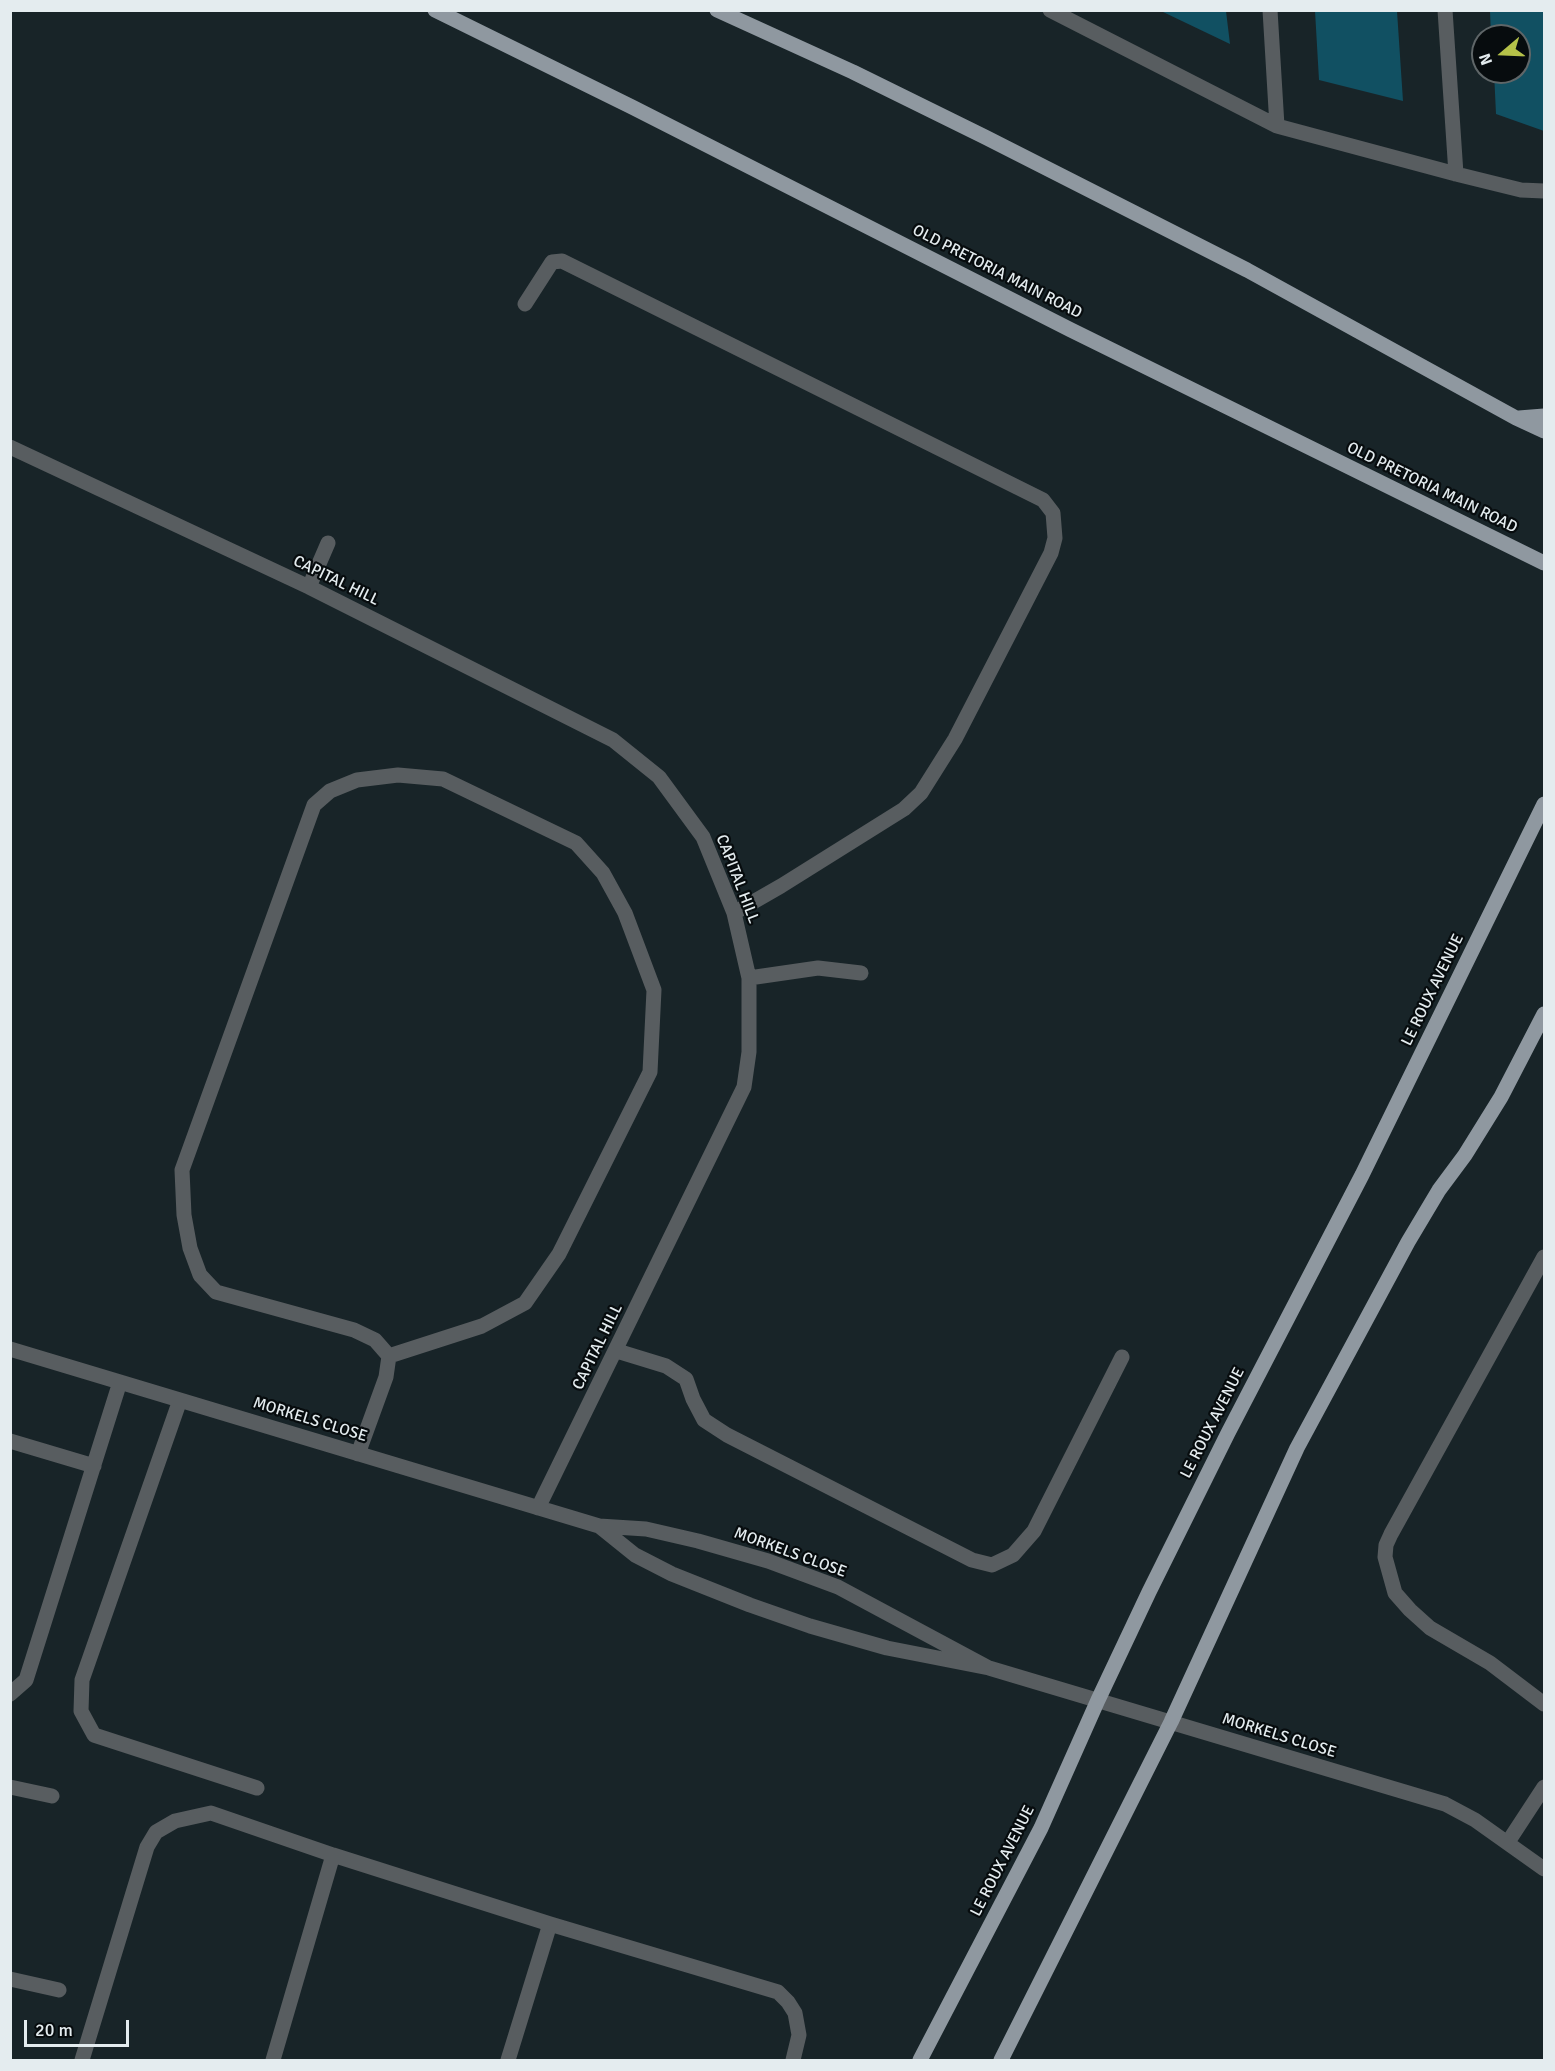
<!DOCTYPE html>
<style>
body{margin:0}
#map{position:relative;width:1555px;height:2071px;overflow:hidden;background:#182428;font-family:Signika,sans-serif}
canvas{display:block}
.frame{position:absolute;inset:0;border:12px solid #e4ecef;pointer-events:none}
.north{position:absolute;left:1471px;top:24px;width:60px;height:60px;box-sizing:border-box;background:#070c0e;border:2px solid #5f6668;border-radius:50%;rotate:251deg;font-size:16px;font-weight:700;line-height:24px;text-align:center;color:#e4ecef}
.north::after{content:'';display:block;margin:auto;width:21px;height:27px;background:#b5c249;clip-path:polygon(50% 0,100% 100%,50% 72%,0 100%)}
.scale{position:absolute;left:24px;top:2020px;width:105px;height:27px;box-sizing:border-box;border:3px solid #e4ecef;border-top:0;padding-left:8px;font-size:18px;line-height:21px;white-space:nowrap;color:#e4ecef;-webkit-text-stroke:4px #070c0e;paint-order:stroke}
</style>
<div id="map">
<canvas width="1555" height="2071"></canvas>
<div class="frame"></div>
<div class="north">N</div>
<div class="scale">20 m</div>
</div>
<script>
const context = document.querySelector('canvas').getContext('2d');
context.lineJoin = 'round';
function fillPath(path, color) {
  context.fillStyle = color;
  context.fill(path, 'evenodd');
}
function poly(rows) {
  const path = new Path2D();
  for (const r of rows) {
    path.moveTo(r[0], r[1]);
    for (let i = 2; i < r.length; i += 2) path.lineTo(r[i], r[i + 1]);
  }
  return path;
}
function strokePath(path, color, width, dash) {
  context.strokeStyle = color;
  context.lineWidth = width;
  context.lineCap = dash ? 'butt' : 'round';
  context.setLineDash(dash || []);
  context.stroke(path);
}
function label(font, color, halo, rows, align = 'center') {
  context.font = font + ' Signika,sans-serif';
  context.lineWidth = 4.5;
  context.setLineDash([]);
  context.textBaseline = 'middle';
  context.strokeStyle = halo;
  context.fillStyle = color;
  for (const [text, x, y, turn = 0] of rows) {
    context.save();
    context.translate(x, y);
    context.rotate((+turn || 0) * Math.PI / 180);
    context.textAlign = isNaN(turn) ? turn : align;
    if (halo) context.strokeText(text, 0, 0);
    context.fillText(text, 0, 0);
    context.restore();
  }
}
fillPath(poly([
 [1161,11,1226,11,1230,44],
 [1315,11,1397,11,1403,101,1319,80],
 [1490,11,1544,11,1544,131,1496,114,1494,72,1519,72,1519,36,1491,36]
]), '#115062');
strokePath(poly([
 [1050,10,1277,126,1456,174,1521,190,1544,191],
 [1270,10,1277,126],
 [1445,10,1456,174],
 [525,304,552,262,562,261,1043,500,1053,513,1055,538,1051,553,955,739,921,793,904,809,781,886,734,913],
 [10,447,309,587,613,740,659,777,703,837,734,913,749,978,749,1052,744,1087,538,1508],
 [309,587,328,543],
 [749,978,818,968,861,973],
 [1544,1257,1391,1534,1386,1545,1385,1557,1395,1593,1410,1610,1430,1628,1490,1663,1544,1704],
 [10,1349,599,1526,646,1529,698,1541,768,1561,838,1587,989,1668],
 [617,1351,666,1366,686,1379,693,1399,704,1420,727,1435,972,1560,992,1565,1013,1555,1034,1531,1122,1357],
 [180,1400,82,1680,81,1711,94,1735,257,1788],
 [10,1441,94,1466],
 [358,1454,386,1377,389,1356,375,1340,354,1330,216,1292,200,1275,190,1248,184,1215,182,1170,314,805,330,791,357,780,398,775,443,779,576,843,603,873,625,913,654,990,650,1072,559,1254,525,1303,482,1326,389,1356],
 [599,1526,635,1555,672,1574,750,1605,810,1626,887,1648,989,1668,1445,1804,1475,1820,1544,1869],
 [10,1694,26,1680,120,1382],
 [10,1787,52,1796],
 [1508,1842,1544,1787],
 [10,1979,59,1990],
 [82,2060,147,1847,156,1832,175,1821,211,1813,333,1855],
 [273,2060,333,1855,550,1924,778,1992,788,2002,795,2013,799,2035,793,2060],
 [508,2060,550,1924]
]), '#585d60', 15);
strokePath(poly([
 [435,10,632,107,1071,330,1544,563],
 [717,10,853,72,985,137,1247,270,1516,418,1544,431],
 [1519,418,1544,416],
 [920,2060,1041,1828,1098,1700,1149,1592,1228,1433,1362,1175,1544,804],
 [1001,2060,1171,1722,1297,1448,1408,1242,1439,1190,1465,1155,1501,1097,1544,1014]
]), '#8f98a0', 15);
label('16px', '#e4ecef', '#070c0e', [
 ["OLD PRETORIA MAIN ROAD",997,272,27],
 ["OLD PRETORIA MAIN ROAD",1432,488,26],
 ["CAPITAL HILL",336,581,26],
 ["CAPITAL HILL",737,879,69],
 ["LE ROUX AVENUE",1433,990,-64],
 ["CAPITAL HILL",598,1347,-64],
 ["MORKELS CLOSE",310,1420,17],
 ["LE ROUX AVENUE",1213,1423,-63],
 ["MORKELS CLOSE",790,1553,20],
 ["MORKELS CLOSE",1279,1736,17],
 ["LE ROUX AVENUE",1003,1861,-63]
]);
</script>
